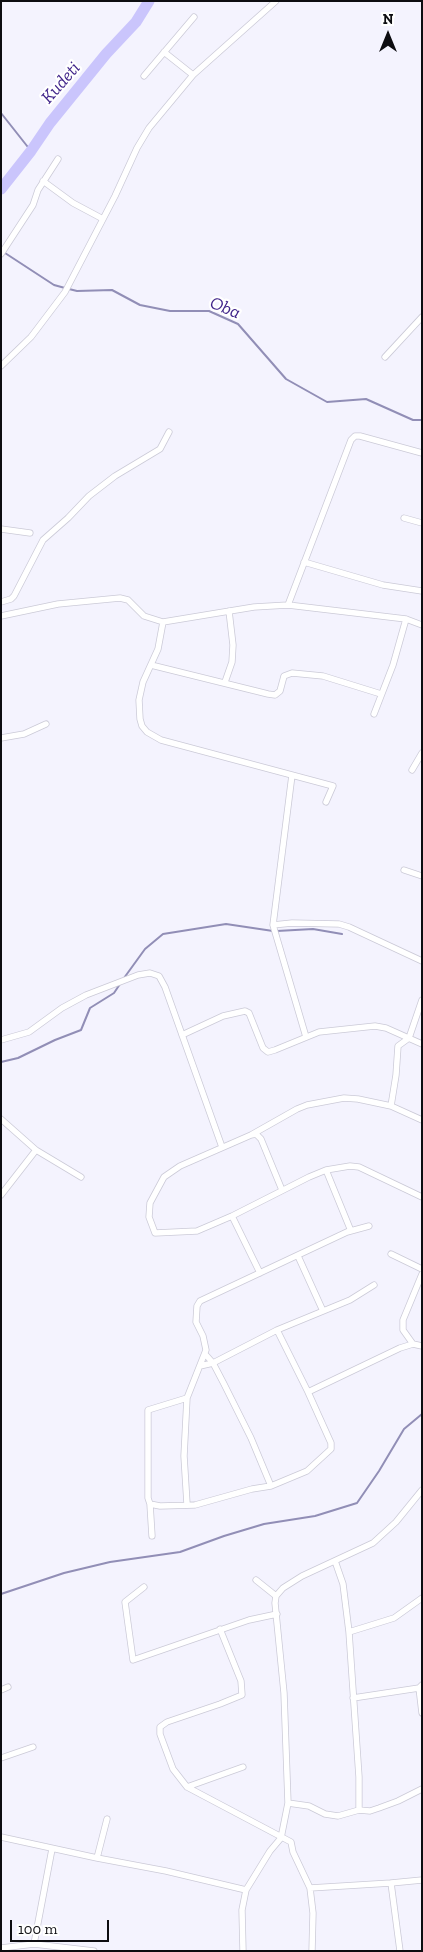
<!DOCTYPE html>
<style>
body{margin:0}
#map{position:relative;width:423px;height:1952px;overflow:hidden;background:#f4f3fe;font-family:"Zilla Slab",serif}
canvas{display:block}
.frame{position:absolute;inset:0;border:2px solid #0d0d11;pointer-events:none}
.north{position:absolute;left:363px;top:10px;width:50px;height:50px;-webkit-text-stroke:4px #fff;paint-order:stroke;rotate:0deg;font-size:14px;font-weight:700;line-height:20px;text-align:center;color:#0d0d11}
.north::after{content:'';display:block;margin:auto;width:18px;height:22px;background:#0d0d11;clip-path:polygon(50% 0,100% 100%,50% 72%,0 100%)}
.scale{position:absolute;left:10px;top:1920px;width:99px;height:22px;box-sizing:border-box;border:2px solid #0d0d11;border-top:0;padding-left:6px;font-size:15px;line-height:18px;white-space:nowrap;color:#0d0d11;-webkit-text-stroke:4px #fff;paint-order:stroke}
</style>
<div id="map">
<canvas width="423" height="1952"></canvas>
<div class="frame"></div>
<div class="north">N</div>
<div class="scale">100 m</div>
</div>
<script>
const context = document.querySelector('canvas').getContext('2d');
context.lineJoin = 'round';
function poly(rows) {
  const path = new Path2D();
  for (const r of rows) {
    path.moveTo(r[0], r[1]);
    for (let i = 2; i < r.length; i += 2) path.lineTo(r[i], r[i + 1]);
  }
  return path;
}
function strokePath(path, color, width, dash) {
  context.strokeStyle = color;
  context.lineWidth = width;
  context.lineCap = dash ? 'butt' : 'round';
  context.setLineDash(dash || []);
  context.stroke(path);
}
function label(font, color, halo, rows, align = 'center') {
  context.font = font + ' "Zilla Slab",serif';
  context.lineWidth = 4.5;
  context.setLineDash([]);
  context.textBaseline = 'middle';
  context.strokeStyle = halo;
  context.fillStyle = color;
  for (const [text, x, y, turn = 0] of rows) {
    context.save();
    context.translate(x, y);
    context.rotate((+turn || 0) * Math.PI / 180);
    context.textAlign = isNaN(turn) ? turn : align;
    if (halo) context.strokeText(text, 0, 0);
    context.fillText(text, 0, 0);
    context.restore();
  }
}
strokePath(poly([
 [1,113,31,151],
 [5,253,54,285,65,288],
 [69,289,77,291,112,290,140,305,170,311,209,311,238,324,286,379,327,402,366,399,413,420,422,420],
 [277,931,313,929,342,934],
 [124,978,145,949,163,934,226,924,273,931],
 [1,1062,18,1058,55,1040,81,1030,90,1008,114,993,120,984],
 [1,1594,64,1573,110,1562,180,1552,224,1536,264,1524,315,1516,357,1503,379,1471,404,1429,422,1414]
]), '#918eb6', 2);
strokePath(poly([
 [1,189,31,151,50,123,106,54,136,22,149,1]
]), '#cac5fc', 11);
const minor = poly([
 [164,52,193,75],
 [144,76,194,17],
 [43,181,73,203,103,219],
 [1,254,33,205,38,190,58,159],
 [385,357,422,317],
 [1,366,31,337,65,292,115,196,137,148,149,128,193,75,276,1],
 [404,518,422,523],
 [1,529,30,533],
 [304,562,383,585,422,591],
 [1,602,11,599,14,596,43,540,68,518,89,496,115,476,160,449,169,432],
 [288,605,351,440,355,436,360,436,422,453],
 [1,616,58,604,120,598,128,600,144,616,163,622,254,607,288,605,406,619,422,625],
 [163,622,158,649,143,682,139,700,140,719,142,726,147,732,161,740,333,786,326,802],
 [151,665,268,694,275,695,280,691,284,676,292,673,323,676,381,694],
 [225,682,232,662,233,645,229,611],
 [374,714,393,665,406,619],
 [1,738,24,734,46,724],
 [412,770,422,753],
 [292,775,273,925,306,1037],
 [404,870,422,876],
 [273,925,292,923,339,924,349,927,422,961],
 [182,1035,223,1016,245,1011,249,1013,263,1048,268,1052,275,1050,319,1032,375,1026,386,1028,422,1044],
 [1,1040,29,1032,62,1008,86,995,138,975,150,973,159,976,165,987,222,1147],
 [391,1106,396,1075,398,1046,409,1038,422,1000],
 [1,1119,36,1150,81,1177],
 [422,1120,391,1106,358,1099,344,1098,307,1105,297,1109,251,1135,180,1166,164,1177,150,1203,149,1217,155,1233,197,1231,232,1216,309,1177,326,1170,350,1166,359,1167,422,1197],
 [251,1135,256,1134,261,1139,282,1190],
 [326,1170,351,1231],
 [1,1195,36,1150],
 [232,1216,260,1273],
 [391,1254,422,1269],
 [298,1256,323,1311],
 [277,1330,308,1392,331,1443,331,1449,307,1471,271,1486,252,1489,195,1505,160,1506,150,1504,148,1498,148,1410,187,1398,206,1350,203,1336,196,1322,197,1306,200,1301,347,1232,369,1226],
 [413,1344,403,1330,403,1320,422,1274],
 [205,1354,213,1363,224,1384,251,1438,271,1486],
 [200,1366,213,1363,277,1330,350,1300,374,1285],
 [308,1392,400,1348,413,1344,422,1346],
 [150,1504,152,1536],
 [187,1504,184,1456,187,1398],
 [335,1561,343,1584,349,1632,359,1777,359,1810],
 [256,1580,276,1596],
 [144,1587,125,1602,133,1660,249,1620,277,1614],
 [220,1629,241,1681,242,1695,220,1704,167,1722,160,1727,160,1734,173,1769,187,1787,291,1842,293,1852,310,1888,313,1913,312,1951],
 [349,1632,394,1618,422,1598],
 [419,1688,422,1713],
 [1,1690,8,1687],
 [353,1698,419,1688,422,1685],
 [1,1758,33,1747],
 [187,1787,243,1767],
 [288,1803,309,1806,325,1814,338,1816,359,1810,370,1811,379,1808,398,1801,422,1789],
 [1,1837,97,1858,166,1871,246,1890,242,1910,243,1951],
 [97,1858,107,1819],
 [391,1883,400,1951],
 [310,1888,391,1883,422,1880],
 [246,1890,270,1851,281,1838,288,1803,284,1693,275,1603,276,1596,283,1588,302,1576,373,1543,396,1522,422,1490],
 [34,1944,52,1849],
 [1,1948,34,1944,94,1951]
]);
strokePath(minor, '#cbcad7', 7);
strokePath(minor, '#fff', 5.5);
label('italic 18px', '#40248a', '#fff', [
 ["Kudeti",61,83,-49],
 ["Oba",225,308,22]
]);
</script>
